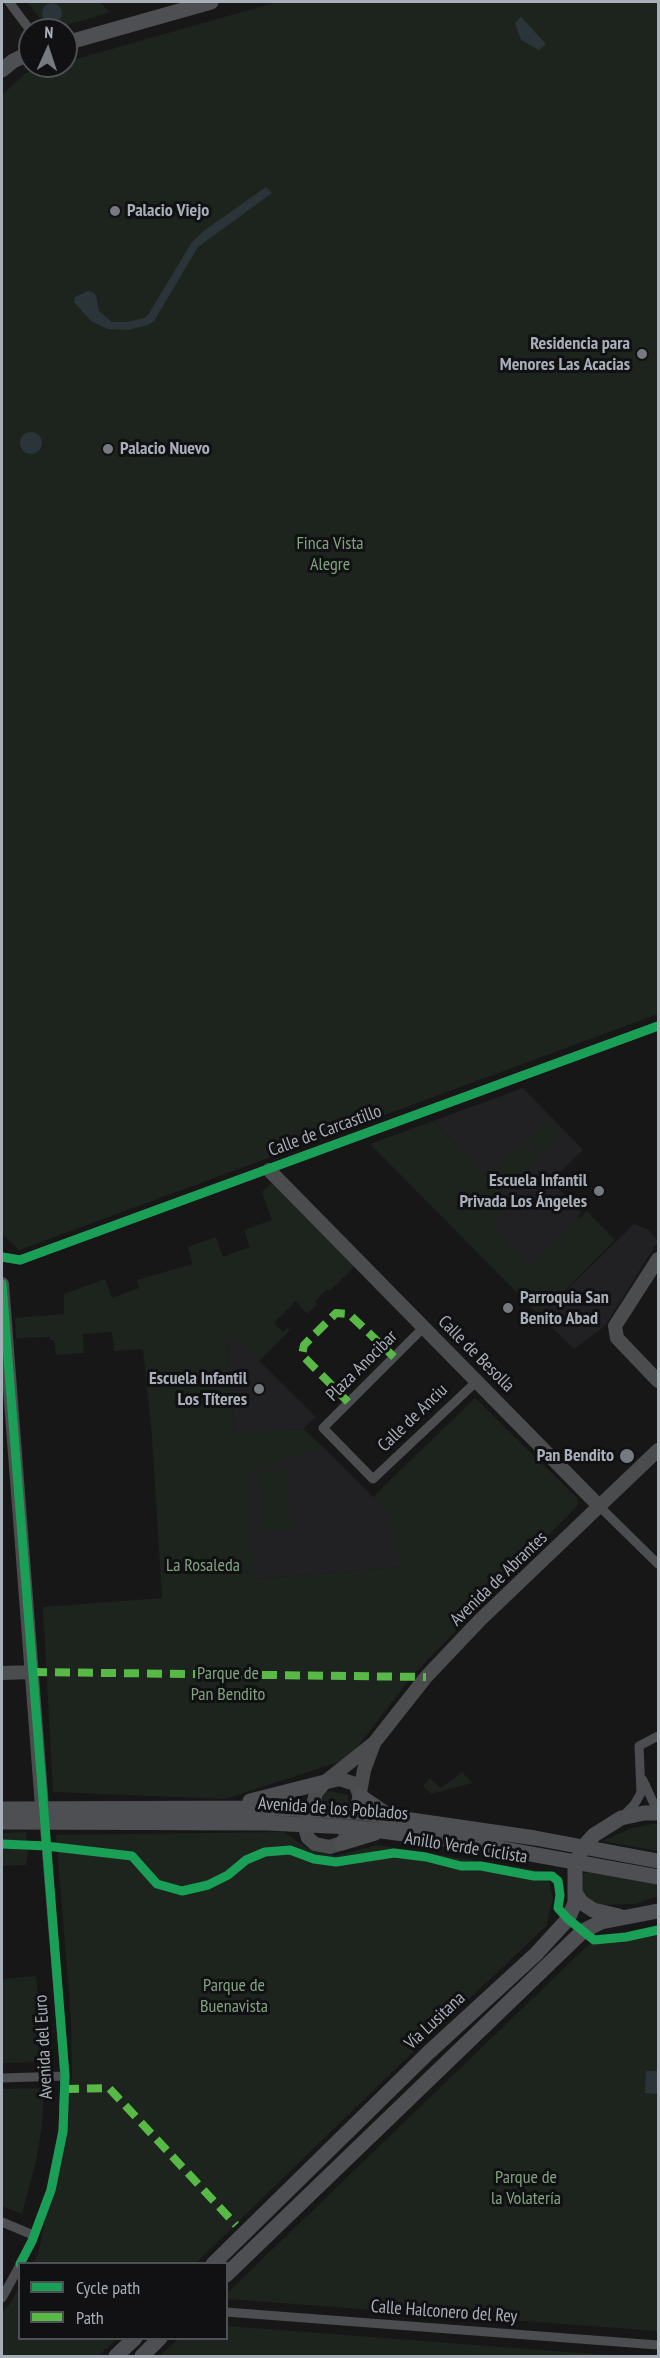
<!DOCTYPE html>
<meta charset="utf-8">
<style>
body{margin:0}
#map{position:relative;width:660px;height:2358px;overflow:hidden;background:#171717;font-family:"PT Sans Narrow",sans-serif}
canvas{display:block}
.frame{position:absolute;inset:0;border:3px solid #a8afb8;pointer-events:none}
.legend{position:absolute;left:18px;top:2262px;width:210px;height:78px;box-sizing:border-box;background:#111113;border:2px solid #4d5055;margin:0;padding:8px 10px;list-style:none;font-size:18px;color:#a8afb8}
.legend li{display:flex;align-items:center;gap:12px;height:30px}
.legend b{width:30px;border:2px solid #4d5055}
.north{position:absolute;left:18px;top:18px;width:60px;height:60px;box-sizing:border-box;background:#111113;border:2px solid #4d5055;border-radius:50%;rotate:3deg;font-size:16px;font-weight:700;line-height:24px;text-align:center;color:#a8afb8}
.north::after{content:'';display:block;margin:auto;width:21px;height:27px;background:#757a80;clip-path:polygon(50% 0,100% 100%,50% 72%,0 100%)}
</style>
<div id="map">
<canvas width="660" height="2358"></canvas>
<div class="frame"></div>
<ul class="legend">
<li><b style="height:8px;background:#1a9f57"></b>Cycle path</li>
<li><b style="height:8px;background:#58b947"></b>Path</li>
</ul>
<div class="north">N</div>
</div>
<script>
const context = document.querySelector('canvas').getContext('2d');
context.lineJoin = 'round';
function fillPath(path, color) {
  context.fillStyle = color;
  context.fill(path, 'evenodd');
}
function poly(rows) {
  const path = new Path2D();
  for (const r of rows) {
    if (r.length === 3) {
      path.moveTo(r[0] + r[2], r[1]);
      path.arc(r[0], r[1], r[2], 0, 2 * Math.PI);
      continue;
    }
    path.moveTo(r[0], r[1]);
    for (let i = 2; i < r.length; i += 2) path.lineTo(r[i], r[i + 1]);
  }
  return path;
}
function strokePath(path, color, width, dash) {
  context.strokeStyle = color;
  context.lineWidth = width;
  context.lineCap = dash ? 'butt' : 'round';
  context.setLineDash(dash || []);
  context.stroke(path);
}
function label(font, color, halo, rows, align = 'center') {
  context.font = font + ' "PT Sans Narrow",sans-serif';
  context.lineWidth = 6;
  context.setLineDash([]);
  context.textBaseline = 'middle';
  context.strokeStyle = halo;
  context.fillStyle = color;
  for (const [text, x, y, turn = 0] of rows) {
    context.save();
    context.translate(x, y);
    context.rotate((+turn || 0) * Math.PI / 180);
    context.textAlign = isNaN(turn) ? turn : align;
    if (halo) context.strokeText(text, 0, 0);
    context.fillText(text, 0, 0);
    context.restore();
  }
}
fillPath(poly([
 [523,1088,583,1150,551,1181,581,1212,577,1216,580,1218,531,1266,491,1226,513,1203,433,1121],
 [634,1224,648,1229,658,1241,605,1326,574,1349,540,1316],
 [227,1341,240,1342,316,1417,303,1429,234,1433],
 [321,1445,389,1513,401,1567,254,1579,246,1475]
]), '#212123');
fillPath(poly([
 [27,2,99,2,110,12,54,29,46,26],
 [277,2,658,2,658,1014,19,1250,2,1234,2,95,26,73,52,66,66,66,66,62],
 [548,1118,562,1132,541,1154,526,1139],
 [433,1121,514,1203,491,1226,531,1266,587,1211,615,1240,540,1316,370,1144],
 [523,1141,540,1159,514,1184,496,1167],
 [272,1183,356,1265,330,1291,327,1289,315,1301,317,1304,307,1314,296,1301,274,1323,283,1332,287,1328,290,1330,259,1361,240,1342,227,1342,234,1432,303,1429,321,1445,259,1471,286,1469,291,1529,262,1531,257,1472,247,1476,255,1579,400,1567,389,1513,373,1497,475,1398,577,1498,578,1505,412,1676,348,1759,225,1799,53,1792,43,1607,162,1598,152,1437,143,1349,114,1351,112,1332,83,1334,84,1353,56,1355,54,1340,50,1340,50,1337,16,1338,15,1318,64,1314,64,1294,105,1279,112,1298,139,1288,137,1280,192,1264,188,1247,216,1237,223,1257,250,1247,244,1230,272,1220,262,1192],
 [462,1772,472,1783,431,1794,423,1786,430,1778,441,1788],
 [332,1791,347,1795,350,1804,320,1801,326,1792],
 [652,1824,658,1824,658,1851,602,1841,632,1828],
 [26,1832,28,1853,26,1865,2,1866,2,1833],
 [284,1832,307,1848,335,1856,377,1845,547,1872,553,1899,546,1926,388,2076,196,2263,33,2264,39,2251,72,2076,71,2019,56,1835],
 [586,1872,658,1884,658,1896,636,1904,599,1905,588,1900,582,1893,582,1876],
 [658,1927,658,2331,227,2299,227,2293,586,1947,601,1937],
 [36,1976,44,2062,2,2063,2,1979],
 [44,2088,42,2125,36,2161,22,2214,2,2206,2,2089],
 [19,2287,20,2338,117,2339,98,2356,2,2356,2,2313,12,2301],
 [227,2326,593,2354,627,2356,160,2356,178,2339,226,2338]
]), '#1d241e');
fillPath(poly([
 [52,13,10],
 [521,17,546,44,539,50,521,40,515,23],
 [266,187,272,193,198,247,154,321,148,325,128,330,108,329,91,321,74,302,75,297,88,291,94,293,96,296,99,311,112,322,127,322,144,318,148,315,192,242,205,230],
 [31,443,11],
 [646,2071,658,2071,658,2094,645,2093]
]), '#2a3439');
strokePath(poly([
 [9,2,30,30],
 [2,1257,20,1260,658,1026],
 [424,1327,323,1428,373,1479,477,1381],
 [600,1507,658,1564],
 [643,1780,658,1813],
 [622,1817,634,1805,641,1793,639,1746,658,1736],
 [2,2078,65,2076],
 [2,2222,33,2235],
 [20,2264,32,2241,51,2190,63,2131,65,2076,44,1822],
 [2,2298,20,2265],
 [226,2312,658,2345]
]), '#4b4d50', 9);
strokePath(poly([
 [269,1170,600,1507],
 [658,1259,615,1326,617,1338,658,1381],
 [2,1284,43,1820],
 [2,1673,32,1672],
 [327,1782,340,1779,355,1784,360,1796],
 [358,1804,364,1770,374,1743],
 [347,1834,342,1843,330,1847,315,1844,308,1838,306,1831,316,1793,325,1782,374,1743,426,1677,480,1620,658,1450]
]), '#4a4c4e', 14);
strokePath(poly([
 [66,43,211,2],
 [2,70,13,61,30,53],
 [360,1796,386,1814],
 [250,1801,325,1782],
 [2,1809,271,1808,356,1812,535,1838,658,1861],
 [2,1822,268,1823,350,1827,459,1841,658,1877],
 [342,1843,375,1833],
 [576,1894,581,1902,593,1910,619,1916],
 [213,2264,428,2053,536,1954,568,1919,575,1903,575,1864,584,1846,594,1835,621,1818,644,1813,658,1813],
 [226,2275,583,1931,601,1922,658,1911],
 [116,2356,135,2338],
 [142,2356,160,2338]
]), '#4d4f52', 15);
strokePath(poly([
 [348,1402,302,1355,304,1345,336,1313,349,1314,394,1357],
 [32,1672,426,1677],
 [64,2089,109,2088,236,2225]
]), '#58b947', 8, [15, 8]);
strokePath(poly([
 [2,1257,20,1260,658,1026],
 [2,1284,65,2076,63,2131,51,2190,32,2241,20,2264],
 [2,1844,46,1846,132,1856,157,1884,182,1891,208,1885,228,1875,246,1860,265,1852,290,1850,314,1859,336,1862,394,1853,426,1857,461,1866,481,1866,534,1876,552,1876,558,1881,560,1895,558,1908,568,1919,594,1940,626,1937,658,1930]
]), '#1a9f57', 9);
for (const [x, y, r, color] of [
 [115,211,6,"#757a80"],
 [642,354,6,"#757a80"],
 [108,449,6,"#757a80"],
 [599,1191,6,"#757a80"],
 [508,1308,6,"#757a80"],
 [259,1389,6,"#757a80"],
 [627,1456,8,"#757a80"]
]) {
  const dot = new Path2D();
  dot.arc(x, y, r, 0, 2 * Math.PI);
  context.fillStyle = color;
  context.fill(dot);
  strokePath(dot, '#111113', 2);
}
label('bold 18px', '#a8afb8', '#111113', [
 ["Palacio Viejo",127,211,"left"],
 ["Residencia para",630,344],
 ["Menores Las Acacias",630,365],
 ["Palacio Nuevo",120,449,"left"],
 ["Escuela Infantil",587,1181],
 ["Privada Los Ángeles",587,1202],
 ["Parroquia San",520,1298,"left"],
 ["Benito Abad",520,1319,"left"],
 ["Escuela Infantil",247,1379],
 ["Los Títeres",247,1400],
 ["Pan Bendito",614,1456]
], 'right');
label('18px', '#80a37f', '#111113', [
 ["Finca Vista",330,544],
 ["Alegre",330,565],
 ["La Rosaleda",203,1566],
 ["Parque de",228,1674],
 ["Pan Bendito",228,1695],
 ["Parque de",234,1986],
 ["Buenavista",234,2007],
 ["Parque de",526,2178],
 ["la Volatería",526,2199]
]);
label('18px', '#a8afb8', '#111113', [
 ["Calle de Carcastillo",325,1131,-20],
 ["Calle de Besolla",476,1354,45],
 ["Plaza Anocibar",362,1366,-45],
 ["Calle de Anciu",413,1418,-44],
 ["Avenida de Abrantes",499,1579,-44],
 ["Avenida de los Poblados",333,1809,4],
 ["Anillo Verde Ciclista",466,1848,9],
 ["Vía Lusitana",435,2021,-43],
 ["Avenida del Euro",44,2047,-93],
 ["Calle Halconero del Rey",444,2312,4]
]);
</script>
